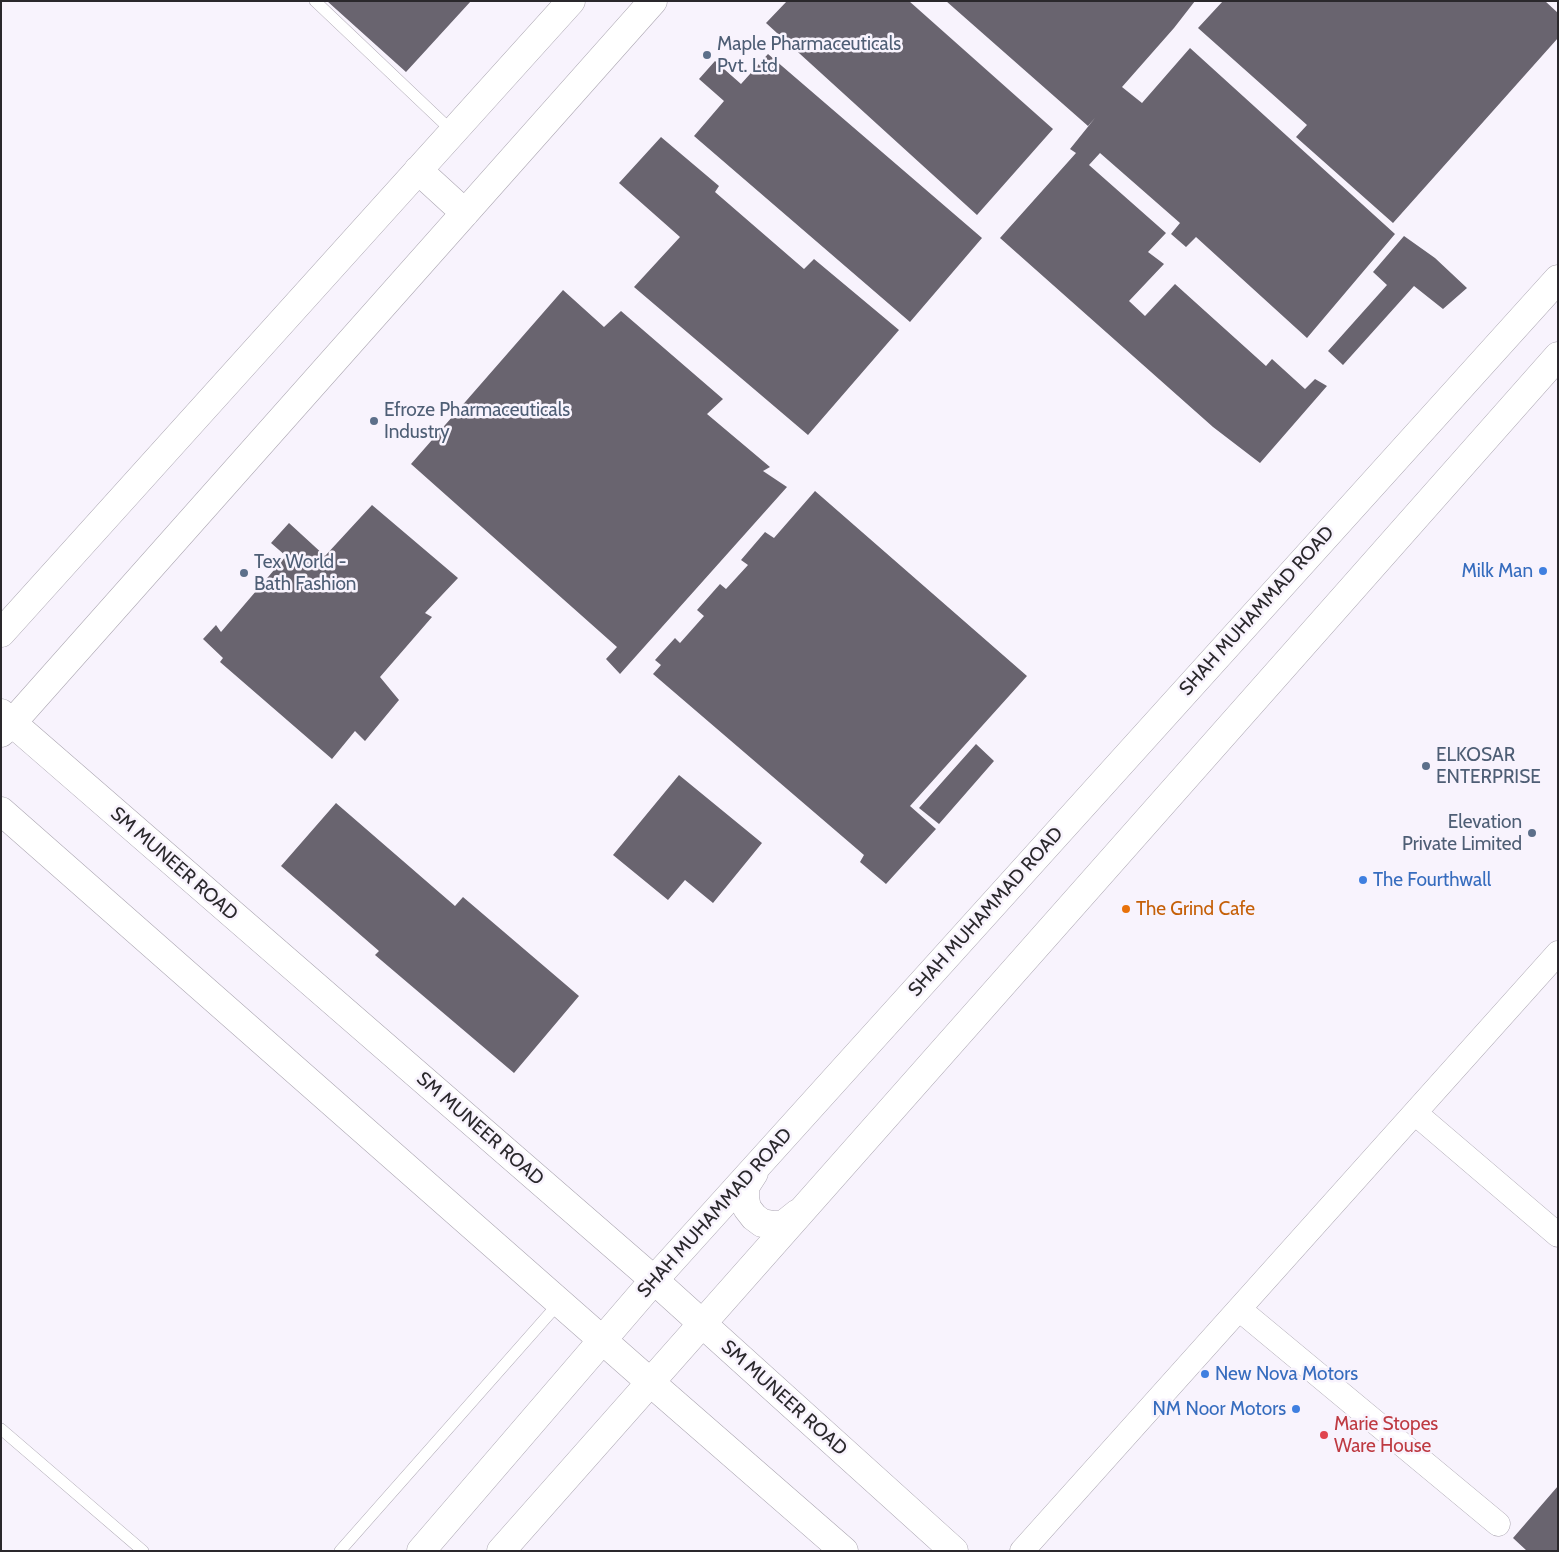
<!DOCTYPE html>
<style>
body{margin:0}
#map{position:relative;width:1559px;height:1552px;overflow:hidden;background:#f8f3fd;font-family:Cabin,sans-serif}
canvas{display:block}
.frame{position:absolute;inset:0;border:2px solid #2a282c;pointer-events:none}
</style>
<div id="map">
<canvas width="1559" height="1552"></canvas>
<div class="frame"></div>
</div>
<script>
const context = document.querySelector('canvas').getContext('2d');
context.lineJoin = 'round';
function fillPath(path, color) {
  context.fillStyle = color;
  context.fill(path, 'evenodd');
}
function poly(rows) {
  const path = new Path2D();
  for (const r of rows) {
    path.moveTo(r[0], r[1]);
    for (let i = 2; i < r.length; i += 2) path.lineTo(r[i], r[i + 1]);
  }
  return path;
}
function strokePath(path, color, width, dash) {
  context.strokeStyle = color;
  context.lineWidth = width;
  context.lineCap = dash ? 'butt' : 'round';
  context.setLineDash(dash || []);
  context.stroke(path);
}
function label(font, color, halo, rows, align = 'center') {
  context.font = font + ' Cabin,sans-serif';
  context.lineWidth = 5;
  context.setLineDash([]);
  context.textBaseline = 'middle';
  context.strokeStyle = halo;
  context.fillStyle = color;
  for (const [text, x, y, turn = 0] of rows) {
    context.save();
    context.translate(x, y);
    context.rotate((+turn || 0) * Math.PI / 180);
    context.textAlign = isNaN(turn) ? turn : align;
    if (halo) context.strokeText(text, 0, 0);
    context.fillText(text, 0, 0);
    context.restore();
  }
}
fillPath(poly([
 [327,1,471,1,406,72],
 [787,1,909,1,1053,129,977,215,766,23],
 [946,1,1195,1,1174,28,1122,87,1142,103,1190,48,1395,234,1307,338,1196,237,1186,247,1171,234,1180,223,1100,153,1089,165,1166,233,1148,252,1164,264,1129,301,1145,316,1175,284,1266,366,1272,359,1305,389,1315,379,1327,386,1260,463,1213,427,1000,238,1076,153,1070,149,1095,118,1088,126],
 [1223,1,1545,1,1558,13,1558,38,1393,223,1296,137,1307,125,1198,28],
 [768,54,982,238,910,322,694,136,724,101,699,79,715,61,741,84],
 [661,137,719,186,715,192,804,269,814,259,899,330,808,435,634,287,680,237,619,183],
 [1404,236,1435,258,1467,288,1443,309,1414,286,1343,365,1328,351,1387,285,1373,272],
 [563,290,604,327,621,311,723,399,707,414,770,467,763,471,787,487,620,674,606,659,617,647,411,464],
 [815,491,1027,676,910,806,936,829,886,884,860,862,864,855,653,674,661,665,655,660,675,638,680,643,704,616,697,610,720,584,726,589,748,565,741,560,765,532,774,538],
 [372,505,458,578,425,613,432,617,380,677,399,700,365,741,355,731,332,759,220,662,223,658,203,639,216,625,221,632,286,556,271,543,289,523,325,556],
 [976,744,994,761,939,824,919,808],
 [679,775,762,843,713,903,685,880,668,900,613,855],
 [336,803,455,906,463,897,579,996,514,1073,375,955,379,951,281,866],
 [1558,1486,1558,1551,1527,1551,1513,1538]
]), '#69646f');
const lane = poly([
 [315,1,453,132],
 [1,1429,143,1551],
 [340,1551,559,1303]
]);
const street = poly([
 [1415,1113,1558,1235],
 [1239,1309,1498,1524],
 [1022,1551,1558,953]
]);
const secondary = poly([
 [418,170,465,213],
 [1,633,571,1],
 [1,733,12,723,653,1],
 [754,1173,745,1187,745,1198,747,1208,754,1217,762,1223,773,1225,783,1225,798,1213],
 [421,1551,654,1280,1558,279],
 [501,1551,1558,356]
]);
const primary = poly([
 [1,713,654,1280,954,1551],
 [1,811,650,1382,844,1551]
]);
strokePath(lane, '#aba6b1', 12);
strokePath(street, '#aba6b1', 25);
strokePath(secondary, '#aba6b1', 29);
strokePath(primary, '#aba6b1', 29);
strokePath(lane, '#fff', 11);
strokePath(street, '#fff', 24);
strokePath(secondary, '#fff', 28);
strokePath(primary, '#fff', 28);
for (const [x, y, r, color] of [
 [707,55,5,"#5c6f8a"],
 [374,421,5,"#5c6f8a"],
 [1543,571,5,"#3f7fe0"],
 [244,573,5,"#5c6f8a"],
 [1426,766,5,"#5c6f8a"],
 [1532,833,5,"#5c6f8a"],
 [1363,880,5,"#3f7fe0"],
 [1126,909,5,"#e8710a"],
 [1205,1374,5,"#3f7fe0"],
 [1296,1409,5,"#3f7fe0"],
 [1324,1435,5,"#e0444e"]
]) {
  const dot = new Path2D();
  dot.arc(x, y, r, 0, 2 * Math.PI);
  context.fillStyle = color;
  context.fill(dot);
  strokePath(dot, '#f8f3fd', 2);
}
label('19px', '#4e5e75', '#f8f3fd', [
 ["Maple Pharmaceuticals",717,44],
 ["Pvt. Ltd",717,66],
 ["Efroze Pharmaceuticals",384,410],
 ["Industry",384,432],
 ["Tex World -",254,562],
 ["Bath Fashion",254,584],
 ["ELKOSAR",1436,755],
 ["ENTERPRISE",1436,777],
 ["Elevation",1522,822,"right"],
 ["Private Limited",1522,844,"right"]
], 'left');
label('19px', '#366cbe', '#f8f3fd', [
 ["Milk Man",1533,571],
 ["The Fourthwall",1373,880,"left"],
 ["New Nova Motors",1215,1374,"left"],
 ["NM Noor Motors",1286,1409]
], 'right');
label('19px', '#2a282c', '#f8f3fd', [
 ["SHAH MUHAMMAD ROAD",1257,611,-48],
 ["SM MUNEER ROAD",174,864,41],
 ["SHAH MUHAMMAD ROAD",986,912,-48],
 ["SM MUNEER ROAD",480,1129,41],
 ["SHAH MUHAMMAD ROAD",715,1213,-48],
 ["SM MUNEER ROAD",784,1398,42]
]);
label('19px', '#c56008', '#f8f3fd', [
 ["The Grind Cafe",1136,909]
], 'left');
label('19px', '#be3a42', '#f8f3fd', [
 ["Marie Stopes",1334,1424],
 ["Ware House",1334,1446]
], 'left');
</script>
